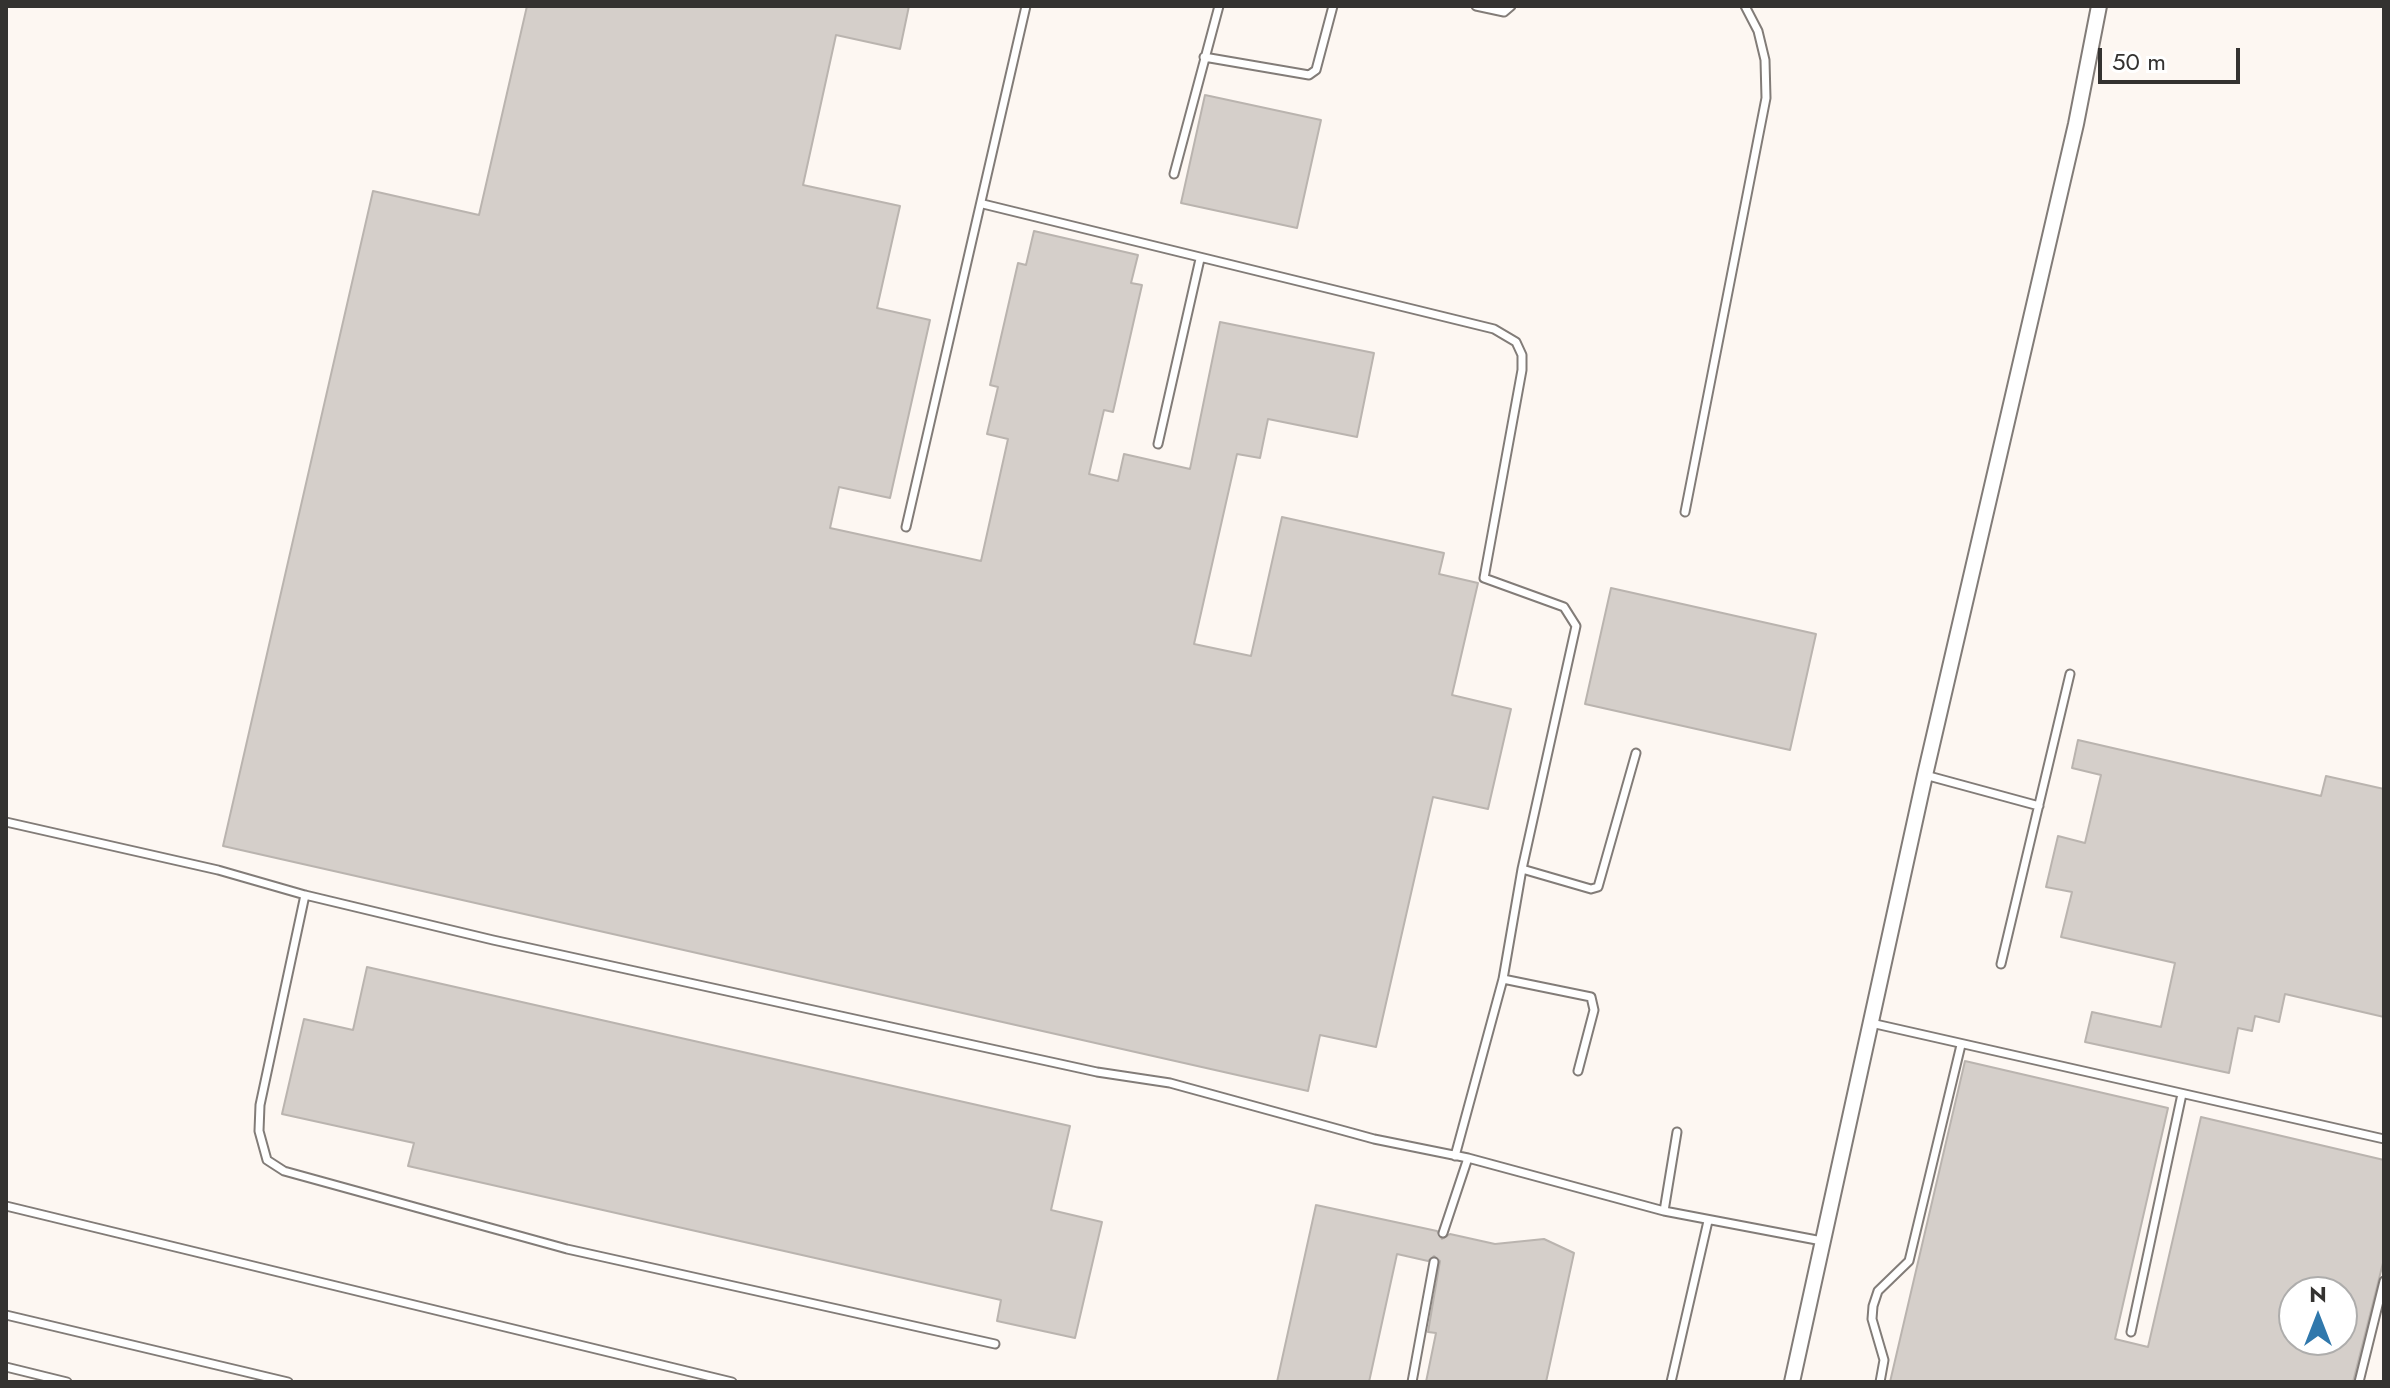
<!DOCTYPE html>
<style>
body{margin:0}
#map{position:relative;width:2390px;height:1388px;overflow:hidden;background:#fdf7f2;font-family:Jost,sans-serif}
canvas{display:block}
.frame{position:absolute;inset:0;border:8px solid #343230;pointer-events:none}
.north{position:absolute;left:2278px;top:1276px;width:80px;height:80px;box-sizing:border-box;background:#fff;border:2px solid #aeadac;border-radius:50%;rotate:0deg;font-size:22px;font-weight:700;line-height:32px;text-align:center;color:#343230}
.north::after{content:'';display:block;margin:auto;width:28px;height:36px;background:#3078ac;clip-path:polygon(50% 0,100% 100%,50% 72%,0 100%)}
.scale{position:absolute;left:2098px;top:48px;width:142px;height:36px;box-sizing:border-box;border:4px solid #343230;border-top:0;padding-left:10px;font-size:24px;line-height:28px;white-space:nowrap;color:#343230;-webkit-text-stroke:6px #fff;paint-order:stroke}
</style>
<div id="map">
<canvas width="2390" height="1388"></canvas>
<div class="frame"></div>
<div class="north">N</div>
<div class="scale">50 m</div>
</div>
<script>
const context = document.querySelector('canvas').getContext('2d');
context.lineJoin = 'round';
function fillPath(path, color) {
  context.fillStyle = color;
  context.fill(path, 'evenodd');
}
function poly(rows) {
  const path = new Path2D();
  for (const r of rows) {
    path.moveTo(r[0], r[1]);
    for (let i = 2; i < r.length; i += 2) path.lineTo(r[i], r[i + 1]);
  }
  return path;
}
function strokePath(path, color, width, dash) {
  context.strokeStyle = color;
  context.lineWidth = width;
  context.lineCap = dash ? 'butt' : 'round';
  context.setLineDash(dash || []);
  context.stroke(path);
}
const building = poly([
 [527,6,909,6,900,49,836,35,803,185,900,206,877,308,930,320,890,498,839,487,830,528,981,561,1008,439,987,434,998,387,990,385,1018,263,1026,265,1034,231,1138,255,1131,283,1142,285,1113,412,1104,410,1089,474,1118,481,1124,454,1190,469,1220,322,1374,353,1357,437,1268,419,1260,458,1237,454,1194,644,1251,656,1282,517,1444,553,1439,574,1478,583,1452,695,1511,709,1488,809,1433,797,1376,1047,1320,1035,1308,1091,223,846,373,191,479,215,527,6],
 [1205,95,1321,120,1297,228,1181,203,1205,95],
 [1611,588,1816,634,1790,750,1585,704,1611,588],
 [2078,740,2321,796,2326,776,2384,789,2384,1017,2285,994,2279,1022,2255,1016,2252,1031,2238,1028,2229,1073,2085,1042,2092,1012,2161,1027,2175,963,2061,937,2072,892,2046,887,2058,836,2085,843,2101,775,2072,768,2078,740],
 [367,967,1070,1126,1051,1210,1102,1222,1075,1338,997,1321,1001,1300,408,1166,414,1143,282,1114,304,1019,353,1030,367,967],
 [1965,1061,2168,1108,2115,1339,2148,1347,2201,1117,2384,1160,2384,1259,2353,1382,1890,1382,1965,1061],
 [2294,1292,2342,1292,2342,1340,2294,1340,2294,1292],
 [1316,1205,1437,1231,1442,1239,1450,1234,1495,1244,1544,1239,1574,1253,1546,1382,1426,1382,1436,1333,1428,1332,1440,1261,1434,1256,1428,1261,1397,1254,1369,1382,1277,1382,1316,1205]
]);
fillPath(building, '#d5cfca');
strokePath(building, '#bab4af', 2);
const lane = poly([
 [1476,6,1504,12,1511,6],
 [1204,57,1309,75,1316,70,1333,6],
 [1174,174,1219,6],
 [983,204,1494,329,1516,342,1522,355,1522,370,1484,578,1564,607,1576,626,1522,869,1503,979,1455,1156],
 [1158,444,1200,259],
 [1685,512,1766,98,1765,60,1758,31,1745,6],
 [906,527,1026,6],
 [1925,775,2039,806],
 [6,822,218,870,305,895,493,940,1097,1072,1170,1083,1374,1139,1468,1158,1664,1211,1822,1241],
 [1522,869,1591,889,1598,887,1636,753],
 [305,895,260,1105,259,1131,267,1160,284,1171,567,1249,995,1344],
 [2001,964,2070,674],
 [1503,979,1591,997,1594,1010,1578,1071],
 [1871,1023,2384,1139],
 [6,1206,732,1382],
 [1664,1211,1677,1132],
 [1443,1233,1468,1158],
 [6,1315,288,1382],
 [2131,1332,2182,1094],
 [6,1367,67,1382],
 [1412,1382,1434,1262],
 [1671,1382,1708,1221],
 [1880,1382,1884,1360,1872,1319,1873,1306,1878,1291,1909,1261,1961,1045],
 [2359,1382,2384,1281]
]);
const street = poly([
 [1792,1382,1925,775,2076,124,2099,6]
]);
strokePath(lane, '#827c78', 11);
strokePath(street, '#827c78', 18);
strokePath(lane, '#fff', 7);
strokePath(street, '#fff', 14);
</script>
